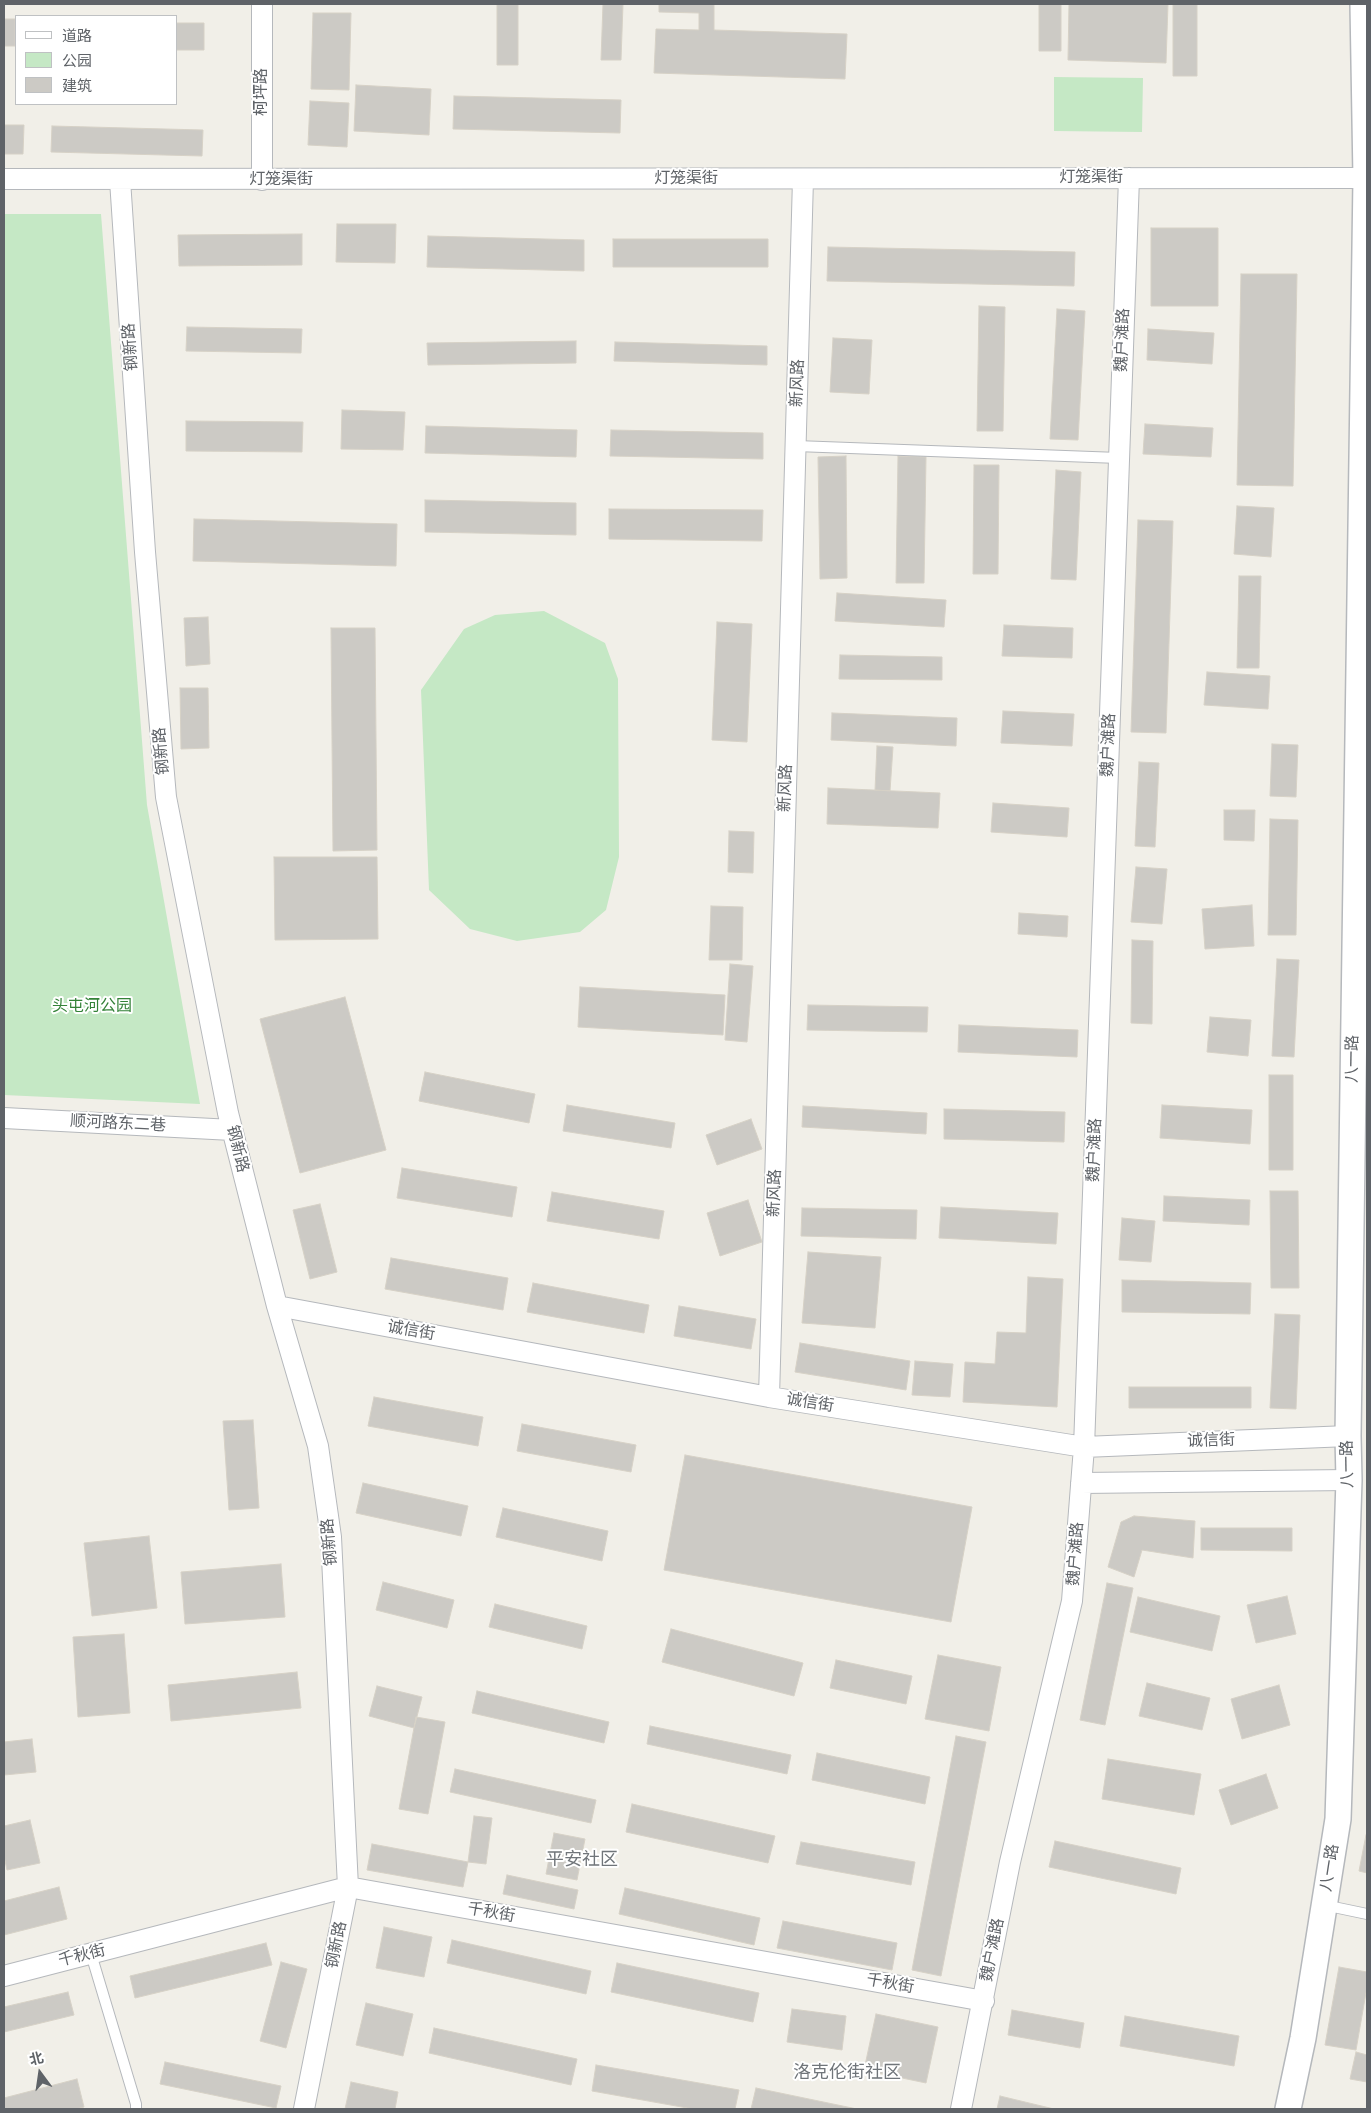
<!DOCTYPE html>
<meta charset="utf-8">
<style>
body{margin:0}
#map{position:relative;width:1371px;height:2113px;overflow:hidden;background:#f1efe8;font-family:"DM Sans","Noto Sans SC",sans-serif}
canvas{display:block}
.frame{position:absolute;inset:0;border:5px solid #5f6368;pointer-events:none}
.legend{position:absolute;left:15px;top:15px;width:162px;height:90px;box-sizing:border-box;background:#fff;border:1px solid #bfc1c3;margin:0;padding:6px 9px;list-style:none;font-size:15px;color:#5f6368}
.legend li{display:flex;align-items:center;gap:10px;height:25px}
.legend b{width:25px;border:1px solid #bfc1c3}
.north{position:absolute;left:15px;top:2048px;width:50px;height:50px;-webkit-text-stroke:4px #fff;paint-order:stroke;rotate:346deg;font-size:14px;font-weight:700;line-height:20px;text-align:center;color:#5f6368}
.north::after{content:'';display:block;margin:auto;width:18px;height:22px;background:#5f6368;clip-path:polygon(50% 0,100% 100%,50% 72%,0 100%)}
</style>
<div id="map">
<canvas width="1371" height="2113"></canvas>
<div class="frame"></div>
<ul class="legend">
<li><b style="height:6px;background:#fff"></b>道路</li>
<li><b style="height:14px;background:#c5e8c5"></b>公园</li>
<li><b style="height:14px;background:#cccac5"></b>建筑</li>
</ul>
<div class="north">北</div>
</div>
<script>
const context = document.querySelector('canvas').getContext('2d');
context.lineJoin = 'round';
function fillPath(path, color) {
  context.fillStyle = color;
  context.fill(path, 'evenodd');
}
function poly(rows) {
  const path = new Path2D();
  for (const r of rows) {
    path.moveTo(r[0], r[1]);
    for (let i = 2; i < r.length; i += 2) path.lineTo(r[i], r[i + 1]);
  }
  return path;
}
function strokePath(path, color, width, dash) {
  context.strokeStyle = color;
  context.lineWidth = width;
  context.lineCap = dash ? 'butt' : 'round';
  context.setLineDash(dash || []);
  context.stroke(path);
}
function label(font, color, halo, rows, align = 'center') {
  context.font = font + ' "DM Sans","Noto Sans SC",sans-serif';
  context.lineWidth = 4;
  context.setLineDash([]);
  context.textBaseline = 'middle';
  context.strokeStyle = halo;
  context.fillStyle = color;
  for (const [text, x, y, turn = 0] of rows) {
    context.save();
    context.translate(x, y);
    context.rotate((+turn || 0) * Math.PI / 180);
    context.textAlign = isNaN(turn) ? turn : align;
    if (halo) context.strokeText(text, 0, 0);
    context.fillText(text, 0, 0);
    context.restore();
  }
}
fillPath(poly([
 [1054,77,1143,78,1142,132,1054,131],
 [4,214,101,214,147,805,200,1104,4,1095],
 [544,611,605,643,618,679,619,857,606,910,580,932,517,941,470,929,429,890,421,690,464,629,495,615]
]), '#c5e8c5');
const building = poly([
 [497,4,518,4,518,65,497,65,497,4],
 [603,4,623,4,621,60,601,60,603,4],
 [659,4,714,4,714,30,847,34,845,79,654,73,656,29,699,30,699,13,659,12,659,4],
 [1039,4,1061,4,1061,51,1039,51,1039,4],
 [1069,4,1168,4,1166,63,1068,60,1069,4],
 [1173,4,1197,4,1197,76,1173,76,1173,4],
 [313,13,351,13,349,90,311,89,313,13],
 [4,19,15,19,15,46,4,46,4,19],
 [176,23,204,23,204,50,176,50,176,23],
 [356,85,431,89,429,135,354,131,356,85],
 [454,96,621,100,620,133,453,129,454,96],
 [310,101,349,103,347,147,308,145,310,101],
 [4,125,24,125,23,154,4,154,4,125],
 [52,126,203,130,202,156,51,152,52,126],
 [337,224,396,224,395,263,336,262,337,224],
 [1151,228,1218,228,1218,306,1151,306,1151,228],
 [302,234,302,265,179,266,178,235,302,234],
 [428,236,584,240,584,271,427,267,428,236],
 [613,239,768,239,768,267,613,267,613,239],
 [828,247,1075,252,1074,286,827,281,828,247],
 [1241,274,1297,274,1293,486,1237,485,1241,274],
 [979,306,1005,307,1003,431,977,431,979,306],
 [1057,309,1085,311,1078,440,1050,439,1057,309],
 [187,327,302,329,301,353,186,351,187,327],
 [1148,329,1214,333,1212,364,1147,360,1148,329],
 [833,338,872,340,869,394,830,392,833,338],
 [576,341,576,363,428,365,427,343,576,341],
 [615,342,767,346,767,365,614,361,615,342],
 [342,410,405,412,403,450,341,449,342,410],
 [186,421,303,422,302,452,186,451,186,421],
 [1145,424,1213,428,1211,457,1143,454,1145,424],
 [426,426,577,430,576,457,425,453,426,426],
 [611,430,763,433,763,459,610,456,611,430],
 [846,456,847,578,820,579,818,457,846,456],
 [898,456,926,457,924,583,896,583,898,456],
 [974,465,999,465,998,574,973,574,974,465],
 [1056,470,1081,472,1076,580,1051,579,1056,470],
 [425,500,576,503,576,535,425,532,425,500],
 [1237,506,1274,508,1271,557,1234,554,1237,506],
 [609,509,763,510,762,541,609,539,609,509],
 [194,519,397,524,396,566,193,561,194,519],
 [1138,520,1173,521,1166,733,1131,732,1138,520],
 [1239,576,1261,576,1259,668,1237,668,1239,576],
 [837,593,946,600,944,627,835,621,837,593],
 [208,617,210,664,186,666,184,618,208,617],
 [717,622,752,624,747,742,712,740,717,622],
 [1004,625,1073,628,1072,658,1002,656,1004,625],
 [331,628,375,628,377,850,333,851,331,628],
 [840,655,942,657,942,680,839,679,840,655],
 [1207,672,1270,676,1268,709,1204,705,1207,672],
 [180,688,208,688,209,748,181,749,180,688],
 [1003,711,1074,714,1072,746,1001,743,1003,711],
 [832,713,957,718,956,746,831,740,832,713],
 [1272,744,1298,745,1296,797,1270,796,1272,744],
 [877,746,893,747,890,791,875,790,877,746],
 [1139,762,1159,763,1155,847,1135,846,1139,762],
 [828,788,940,793,938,828,827,824,828,788],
 [993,803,1069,808,1067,837,991,832,993,803],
 [1224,810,1255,810,1254,841,1224,840,1224,810],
 [1270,819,1298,820,1296,935,1268,935,1270,819],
 [729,831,754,832,753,873,728,872,729,831],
 [274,857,377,857,378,939,275,940,274,857],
 [1136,867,1167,869,1162,924,1131,922,1136,867],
 [1252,905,1254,946,1205,949,1202,909,1252,905],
 [711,906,743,907,742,960,709,960,711,906],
 [1019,913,1068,916,1067,937,1018,934,1019,913],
 [1132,940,1153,941,1152,1024,1131,1023,1132,940],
 [1277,959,1299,960,1294,1057,1272,1056,1277,959],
 [730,964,753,966,747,1042,725,1040,730,964],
 [580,987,725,995,723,1035,578,1027,580,987],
 [345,997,386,1150,300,1173,260,1019,345,997],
 [808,1005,928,1007,927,1032,807,1030,808,1005],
 [1210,1017,1251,1020,1248,1056,1207,1052,1210,1017],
 [959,1025,1078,1030,1077,1057,958,1052,959,1025],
 [425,1072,535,1094,529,1123,419,1101,425,1072],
 [1269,1075,1293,1075,1293,1170,1269,1170,1269,1075],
 [567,1105,675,1123,671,1148,563,1131,567,1105],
 [1162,1105,1252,1110,1250,1144,1160,1138,1162,1105],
 [803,1106,927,1113,926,1134,802,1127,803,1106],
 [944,1109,1065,1112,1064,1142,944,1139,944,1109],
 [751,1119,762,1149,717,1165,706,1135,751,1119],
 [402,1168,517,1187,512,1217,397,1198,402,1168],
 [1270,1191,1298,1191,1299,1288,1271,1288,1270,1191],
 [552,1192,664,1211,659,1239,547,1221,552,1192],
 [1164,1196,1250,1200,1249,1225,1163,1221,1164,1196],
 [748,1200,762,1242,720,1256,707,1213,748,1200],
 [320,1204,337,1272,310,1279,293,1210,320,1204],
 [941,1207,1058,1213,1056,1244,939,1238,941,1207],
 [802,1208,917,1210,916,1239,801,1236,802,1208],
 [1122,1218,1155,1221,1151,1262,1119,1260,1122,1218],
 [808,1252,881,1257,875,1328,802,1323,808,1252],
 [391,1258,508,1278,503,1310,385,1289,391,1258],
 [1028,1277,1063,1279,1057,1407,963,1402,965,1362,995,1364,997,1332,1026,1333,1028,1277],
 [1122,1280,1251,1283,1250,1314,1122,1312,1122,1280],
 [533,1283,649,1305,644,1333,527,1312,533,1283],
 [679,1306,756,1319,751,1349,674,1336,679,1306],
 [1275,1314,1300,1315,1296,1409,1270,1408,1275,1314],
 [800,1343,910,1361,906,1390,795,1372,800,1343],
 [915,1361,953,1364,950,1397,912,1395,915,1361],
 [1129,1387,1251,1387,1251,1408,1129,1408,1129,1387],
 [374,1397,483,1417,478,1446,368,1426,374,1397],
 [253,1420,259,1508,229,1510,223,1421,253,1420],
 [522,1424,636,1445,631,1472,517,1451,522,1424],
 [685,1455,972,1507,951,1622,664,1570,685,1455],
 [363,1483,468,1506,461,1536,356,1513,363,1483],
 [503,1508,608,1531,602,1561,496,1537,503,1508],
 [1134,1516,1195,1521,1193,1558,1142,1550,1134,1577,1108,1567,1121,1522,1134,1516],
 [1201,1528,1292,1528,1292,1551,1201,1550,1201,1528],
 [149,1536,157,1608,92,1616,84,1543,149,1536],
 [281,1564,285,1617,185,1624,181,1572,281,1564],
 [383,1582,454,1600,447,1628,376,1610,383,1582],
 [1107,1583,1133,1588,1105,1725,1080,1720,1107,1583],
 [1287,1596,1296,1634,1256,1643,1247,1605,1287,1596],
 [1138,1597,1220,1616,1212,1651,1130,1632,1138,1597],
 [495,1604,587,1626,582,1649,489,1627,495,1604],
 [671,1629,803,1663,794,1696,662,1662,671,1629],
 [124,1634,130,1713,78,1717,73,1637,124,1634],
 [938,1655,1001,1667,989,1731,925,1719,938,1655],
 [836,1660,912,1676,906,1704,830,1688,836,1660],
 [297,1672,301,1708,171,1721,168,1685,297,1672],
 [1147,1683,1210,1698,1202,1730,1139,1716,1147,1683],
 [1279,1685,1290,1725,1242,1739,1231,1699,1279,1685],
 [377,1686,422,1697,414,1728,369,1716,377,1686],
 [477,1691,609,1722,604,1743,472,1713,477,1691],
 [416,1717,445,1722,428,1814,399,1809,416,1717],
 [650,1726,791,1755,787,1774,647,1744,650,1726],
 [956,1736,986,1742,941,1976,912,1970,956,1736],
 [32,1739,36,1772,4,1775,4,1742,32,1739],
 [817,1753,930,1777,925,1804,812,1780,817,1753],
 [1108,1759,1201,1774,1194,1815,1102,1799,1108,1759],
 [455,1769,596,1800,591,1823,450,1792,455,1769],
 [1266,1774,1278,1808,1231,1825,1219,1790,1266,1774],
 [632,1804,775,1836,768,1863,626,1832,632,1804],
 [474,1816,492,1818,486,1864,468,1862,474,1816],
 [30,1820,40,1863,7,1870,4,1856,4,1826,30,1820],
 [554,1833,585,1839,577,1880,546,1874,554,1833],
 [1366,1835,1367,1835,1367,1873,1359,1871,1366,1835],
 [1055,1841,1181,1868,1176,1894,1049,1867,1055,1841],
 [801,1842,915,1862,911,1885,796,1864,801,1842],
 [372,1844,468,1862,463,1887,367,1870,372,1844],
 [507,1875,578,1890,574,1909,503,1894,507,1875],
 [59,1887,67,1919,4,1935,4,1901,59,1887],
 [625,1888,760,1918,754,1945,619,1914,625,1888],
 [783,1921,897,1943,892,1970,777,1948,783,1921],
 [384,1927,432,1937,424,1977,376,1968,384,1927],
 [452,1940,591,1971,586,1994,447,1963,452,1940],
 [266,1943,272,1965,135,1998,130,1976,266,1943],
 [281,1962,307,1969,286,2048,260,2041,281,1962],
 [617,1963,759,1993,753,2022,611,1992,617,1963],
 [1339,1967,1367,1972,1367,1987,1356,2050,1325,2045,1339,1967],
 [68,1992,74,2015,4,2032,4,2007,68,1992],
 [366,2003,413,2014,403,2056,356,2045,366,2003],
 [792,2009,846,2016,842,2050,787,2042,792,2009],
 [1012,2010,1084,2023,1080,2048,1008,2035,1012,2010],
 [876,2014,938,2027,926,2083,864,2070,876,2014],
 [1125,2016,1239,2036,1234,2066,1120,2046,1125,2016],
 [434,2028,577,2059,571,2085,429,2053,434,2028],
 [1356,2052,1367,2055,1367,2082,1350,2079,1356,2052],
 [165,2062,281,2086,276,2108,160,2084,165,2062],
 [596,2065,739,2090,735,2109,693,2109,592,2091,596,2065],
 [77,2079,84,2107,76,2109,4,2109,4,2098,77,2079],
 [351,2082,398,2092,395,2109,345,2109,351,2082],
 [756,2088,857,2109,751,2109,756,2088],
 [1000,2096,1054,2109,997,2109,1000,2096]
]);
fillPath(building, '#cccac5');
strokePath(building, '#d6d1c6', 1);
const service = poly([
 [796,446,1119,458],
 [1324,1905,1367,1914],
 [91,1954,136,2104,136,2109]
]);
const minor = poly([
 [4,179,1367,178],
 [120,180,145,552,166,797,228,1113,277,1306,318,1446,331,1537,348,1887,304,2109],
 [262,180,262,4],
 [4,1118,232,1130],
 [277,1306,769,1397,1084,1447,1348,1436],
 [769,1397,803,179],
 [1081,1483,1349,1480],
 [4,1976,348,1887,984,2001],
 [961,2109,1010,1862,1072,1601,1084,1447,1129,178]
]);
const tertiary = poly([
 [1288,2109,1303,2038,1338,1819,1349,1480,1348,1436,1366,178,1363,4]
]);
strokePath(service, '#b5b8bc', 12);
strokePath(minor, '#b5b8bc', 22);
strokePath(tertiary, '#b5b8bc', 28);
strokePath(service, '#fff', 10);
strokePath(minor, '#fff', 20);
strokePath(tertiary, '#fff', 25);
label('16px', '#5f6368', '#fff', [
 ["柯坪路",262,92,-90],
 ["灯笼渠街",1091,178],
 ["灯笼渠街",686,179],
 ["灯笼渠街",281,180],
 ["魏户滩路",1123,340,-88],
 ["钢新路",131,347,-94],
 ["新风路",798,383,-88],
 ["魏户滩路",1109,745,-88],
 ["钢新路",162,751,-95],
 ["新风路",786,788,-88],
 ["八一路",1353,1059,-89],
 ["顺河路东二巷",118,1124,3],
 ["钢新路",237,1149,76],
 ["魏户滩路",1095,1150,-88],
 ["新风路",775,1193,-88],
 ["诚信街",411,1331,10],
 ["诚信街",810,1403,9],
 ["诚信街",1211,1441,-2],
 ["八一路",1348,1464,-91],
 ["钢新路",330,1542,-95],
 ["魏户滩路",1076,1554,-86],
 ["八一路",1330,1868,-81],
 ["千秋街",491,1913,10],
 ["钢新路",337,1945,-79],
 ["魏户滩路",993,1950,-79],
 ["千秋街",82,1956,-14],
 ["千秋街",890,1984,10]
]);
label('16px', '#348238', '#fff', [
 ["头屯河公园",92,1007]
]);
label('18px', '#70757a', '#fff', [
 ["平安社区",582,1860],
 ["洛克伦街社区",847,2073]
]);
</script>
